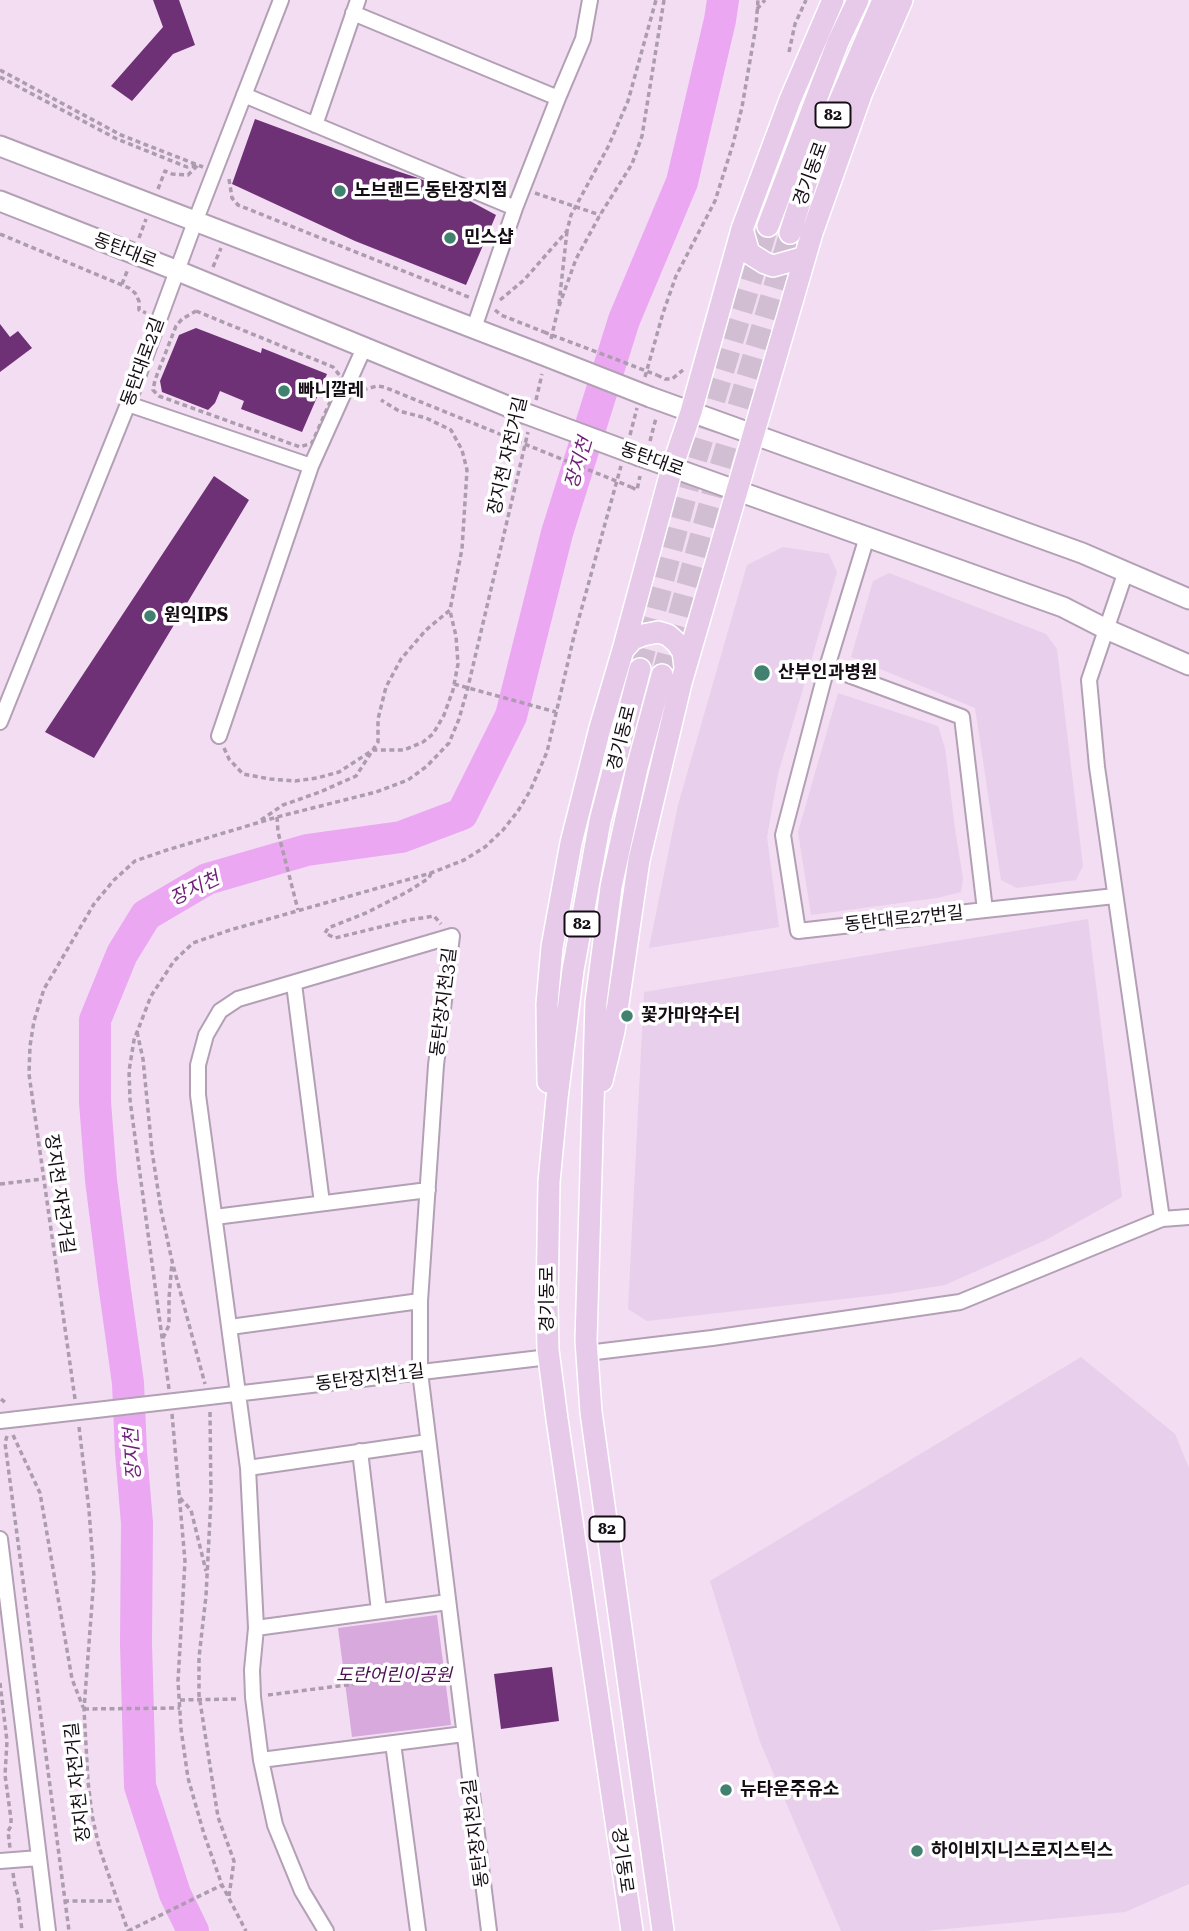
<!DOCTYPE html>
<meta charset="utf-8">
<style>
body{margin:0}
canvas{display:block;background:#f2ddf3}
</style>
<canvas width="1189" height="1931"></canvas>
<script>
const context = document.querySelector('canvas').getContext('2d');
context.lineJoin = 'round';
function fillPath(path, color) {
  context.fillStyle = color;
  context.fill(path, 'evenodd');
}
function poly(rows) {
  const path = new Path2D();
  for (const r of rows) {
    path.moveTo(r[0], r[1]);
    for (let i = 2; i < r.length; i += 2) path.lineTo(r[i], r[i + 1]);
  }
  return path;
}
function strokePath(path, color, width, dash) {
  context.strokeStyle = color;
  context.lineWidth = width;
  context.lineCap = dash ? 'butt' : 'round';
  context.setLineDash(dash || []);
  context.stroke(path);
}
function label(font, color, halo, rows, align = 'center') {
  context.font = font + ' "Roboto Serif","Noto Sans KR",serif';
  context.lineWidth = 7;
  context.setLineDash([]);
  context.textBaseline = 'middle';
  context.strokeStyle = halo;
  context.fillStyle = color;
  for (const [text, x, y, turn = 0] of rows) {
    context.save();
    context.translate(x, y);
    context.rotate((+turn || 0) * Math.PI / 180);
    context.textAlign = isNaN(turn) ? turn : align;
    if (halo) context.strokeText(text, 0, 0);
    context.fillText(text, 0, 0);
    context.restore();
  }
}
fillPath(poly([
 [783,547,829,554,837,572,778,774,767,837,779,927,649,948,678,805,747,565],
 [889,573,1046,634,1057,649,1083,866,1076,880,1017,888,1001,880,975,708,851,657,873,581],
 [838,693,938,726,945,748,955,829,963,878,961,892,937,898,811,915,798,832],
 [1088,919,1122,1197,1046,1240,945,1285,888,1294,647,1321,628,1309,644,992],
 [1081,1357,1175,1434,1189,1468,1189,1884,1125,1912,925,1931,841,1931,760,1742,710,1581]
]), '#e8cfeb');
fillPath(poly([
 [437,1615,451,1725,352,1737,338,1628]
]), '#d7a9dc');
strokePath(poly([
 [193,1931,175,1894,140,1786,136,1643,137,1523,131,1452,128,1383,114,1283,101,1180,95,1102,95,1020,122,954,146,915,207,879,307,850,401,837,462,814,511,716,557,533,624,320,682,182,720,20,723,0]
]), '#eba7f2', 32);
fillPath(poly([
 [153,0,179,0,195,45,173,54,132,101,111,86,163,27],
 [255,119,382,166,418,178,457,194,496,215,466,285,355,241,232,184],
 [0,324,10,337,18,331,32,348,0,372],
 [196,328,261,353,262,348,327,374,302,432,241,409,244,401,220,391,215,403,208,410,162,392,160,381,179,335],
 [214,476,249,500,94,758,45,732],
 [552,1667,559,1721,501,1729,494,1674]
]), '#6e3175');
strokePath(poly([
 [640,669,691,478,768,226],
 [662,675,715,483,790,233]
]), '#d1bed2', 21, [21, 10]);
const minor = poly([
 [353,13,558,98],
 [244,95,515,208,474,328],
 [315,125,358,0],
 [515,208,558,98,583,39,590,0],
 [128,404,311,466],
 [827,667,962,717,985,910,798,931,783,835,827,667,867,537],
 [0,722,128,404,195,222,281,0],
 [219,736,311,466,364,348],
 [985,910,1115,896],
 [294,984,322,1203],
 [215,1217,428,1190],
 [1162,1219,1189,1217],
 [230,1327,420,1301],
 [587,1353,712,1338,960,1302,1162,1219,1097,767,1089,680,1126,571],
 [192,1399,549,1357],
 [0,1421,18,1419],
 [360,1451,379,1611],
 [248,1468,428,1442],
 [0,1539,48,1931],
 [256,1628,448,1602],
 [393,1743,418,1931],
 [261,1760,464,1734],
 [0,1861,39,1858],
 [326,1931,302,1891,275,1825,261,1760,253,1697,252,1670,256,1628,248,1468,198,1095,198,1065,206,1035,220,1011,238,999,452,936,436,1065,420,1301,420,1372,489,1931]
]);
const secondary = poly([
 [0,146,538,353],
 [0,201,178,271,524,413],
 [650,397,1082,553,1189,599],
 [640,456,1063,607,1106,629,1189,665]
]);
const primary = poly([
 [768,226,838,42,858,0],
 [742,229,749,253,765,263,773,266,805,257],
 [790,233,811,168,883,0],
 [623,650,633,639,643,635,658,632,668,635,677,643,683,652,685,667],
 [662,675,637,768,611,887,596,1002,586,1340,591,1412,663,1931],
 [602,1081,614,1031,639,860,681,683,812,233,862,92,902,0],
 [548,1082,547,1004,552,947,571,843,600,728,623,650,672,468,691,412,742,229,790,100,833,0],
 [632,1931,557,1419,548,1350,547,1305,549,1182,557,1098,573,970,600,821,640,669]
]);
strokePath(minor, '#b3a0b5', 18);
strokePath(secondary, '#b3a0b5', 23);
strokePath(primary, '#fff', 24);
strokePath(poly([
 [757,9,765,0],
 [789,52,795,24,806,0],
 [0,70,121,135,203,167],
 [0,77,117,139,187,167,196,166],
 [229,179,232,198,238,205,471,298],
 [158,189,165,171,172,174,188,175,198,165],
 [535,193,600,215],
 [0,234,129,288,135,293,139,301,139,310,146,313],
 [139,238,146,219],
 [213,267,221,248],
 [122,284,128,269],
 [500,300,524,280,567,231,571,215,608,147,628,101,656,0],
 [559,304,567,231],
 [495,310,501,315,544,332],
 [196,311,333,367,341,377,312,443,300,447,159,396,153,390,155,380,176,326,182,319,196,311],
 [551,339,558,309,576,259,600,215,632,164,642,136,664,0],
 [657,375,665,379,672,379,683,370],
 [645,377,663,313,676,276,715,201,733,144,742,107,756,26,758,0],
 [363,387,366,389,377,386,384,387,517,441],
 [536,400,542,374],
 [630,435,637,408],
 [650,441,656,418],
 [631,487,637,490,640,476],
 [454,684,556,712],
 [224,748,229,759,243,774,270,779,295,781,317,778,339,772,373,750,404,750,423,742,433,734,444,715,453,690,458,664,456,636,450,611],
 [277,817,278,832,298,910],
 [261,820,283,805,320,792,356,776,378,742,378,719,386,687,401,659,426,630,450,610,462,549,467,470,462,450,451,430,426,418,399,411,381,400],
 [431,873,429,878,407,892,366,913,328,928,325,933,335,938,409,920,434,916,441,924],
 [137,1032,143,1059,152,1151,161,1210,172,1261,205,1384],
 [0,1184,43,1179],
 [163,1338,169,1325,169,1298,172,1263],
 [169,1389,130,1100,129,1071,134,1040,151,996,174,961,193,943,230,930,431,873,464,860,485,847,503,830,518,811,530,791,547,752,574,636,621,466],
 [1,1399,7,1404],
 [75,1399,29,1074,30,1046,34,1021,44,989,94,904,114,880,135,861,167,850,277,817,376,792,408,780,427,766,449,743,459,719,468,687,528,432],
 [210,1412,211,1498,206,1596,199,1657,199,1695,218,1817,234,1861,229,1896],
 [172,1414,185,1561,178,1681,181,1729,188,1778,204,1834,222,1885,246,1931],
 [79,1427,89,1510,94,1577,84,1709,88,1781,92,1815,99,1847,128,1931],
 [13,1435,40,1493,72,1679,83,1707],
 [7,1436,5,1443,69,1931],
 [180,1498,191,1510,206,1571],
 [0,1683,7,1741,5,1775,11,1819,11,1826,8,1831,10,1848],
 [268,1695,362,1683],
 [180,1700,238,1699],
 [84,1709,180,1708],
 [13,1873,15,1887,18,1895,22,1931],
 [64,1901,115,1901],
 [128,1931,222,1885]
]), '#ac9cad', 3.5, [5, 3.5]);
strokePath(minor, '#fff', 14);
strokePath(secondary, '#fff', 19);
strokePath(primary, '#e7caea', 21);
const minorBridge = poly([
 [18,1419,192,1399]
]);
const secondaryBridge = poly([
 [538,353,650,397],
 [524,413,640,456]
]);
strokePath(minorBridge, '#b3a0b5', 18, []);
strokePath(secondaryBridge, '#b3a0b5', 23, []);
strokePath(poly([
 [544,332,657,375],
 [517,441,631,487]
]), '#ac9cad', 3.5, [5, 3.5]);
strokePath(minorBridge, '#fff', 14);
strokePath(secondaryBridge, '#fff', 19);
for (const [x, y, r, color] of [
 [340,191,7,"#41816f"],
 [450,238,7,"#41816f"],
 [284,391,7,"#41816f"],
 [150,616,7,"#41816f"],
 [762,673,9,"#41816f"],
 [627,1016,7,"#41816f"],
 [726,1790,7,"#41816f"],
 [917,1851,7,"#41816f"]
]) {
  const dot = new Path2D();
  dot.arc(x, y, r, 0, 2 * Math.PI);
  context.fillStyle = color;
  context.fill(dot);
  strokePath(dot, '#fff', 2.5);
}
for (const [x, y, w] of [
 [833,115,35],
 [582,924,35],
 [607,1529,35]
]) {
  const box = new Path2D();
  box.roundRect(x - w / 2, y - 12.5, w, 25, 5);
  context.fillStyle = '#fff';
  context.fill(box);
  strokePath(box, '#140d14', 2);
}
label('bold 16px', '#140d14', null, [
 ["82",833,115],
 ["82",582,924],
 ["82",607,1529]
]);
label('18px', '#140d14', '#fff', [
 ["경기동로",811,174,-70],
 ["동탄대로",125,251,21],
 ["동탄대로2길",143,362,-70],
 ["장지천 자전거길",508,456,-77],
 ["동탄대로",652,460,20],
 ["경기동로",622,738,-76],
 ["동탄대로27번길",904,919,-6],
 ["동탄장지천3길",444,1002,-83],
 ["장지천 자전거길",59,1194,82],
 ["경기동로",548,1299,-90],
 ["동탄장지천1길",370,1378,-7],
 ["장지천 자전거길",78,1782,-96],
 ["동탄장지천2길",476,1833,-97],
 ["경기동로",622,1860,82]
]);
label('bold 18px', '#140d14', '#fff', [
 ["노브랜드 동탄장지점",354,191],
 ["민스샵",464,238],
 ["빠니깔레",298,391],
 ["원익IPS",164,616],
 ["산부인과병원",778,673],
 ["꽃가마약수터",641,1016],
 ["뉴타운주유소",740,1790],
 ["하이비지니스로지스틱스",931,1851]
], 'left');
label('italic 18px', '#4b0e52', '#fff', [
 ["도란어린이공원",394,1676]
]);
label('italic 19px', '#6e1f78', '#fff', [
 ["장지천",579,463,-73],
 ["장지천",195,889,-26],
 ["장지천",133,1454,-93]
]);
</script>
